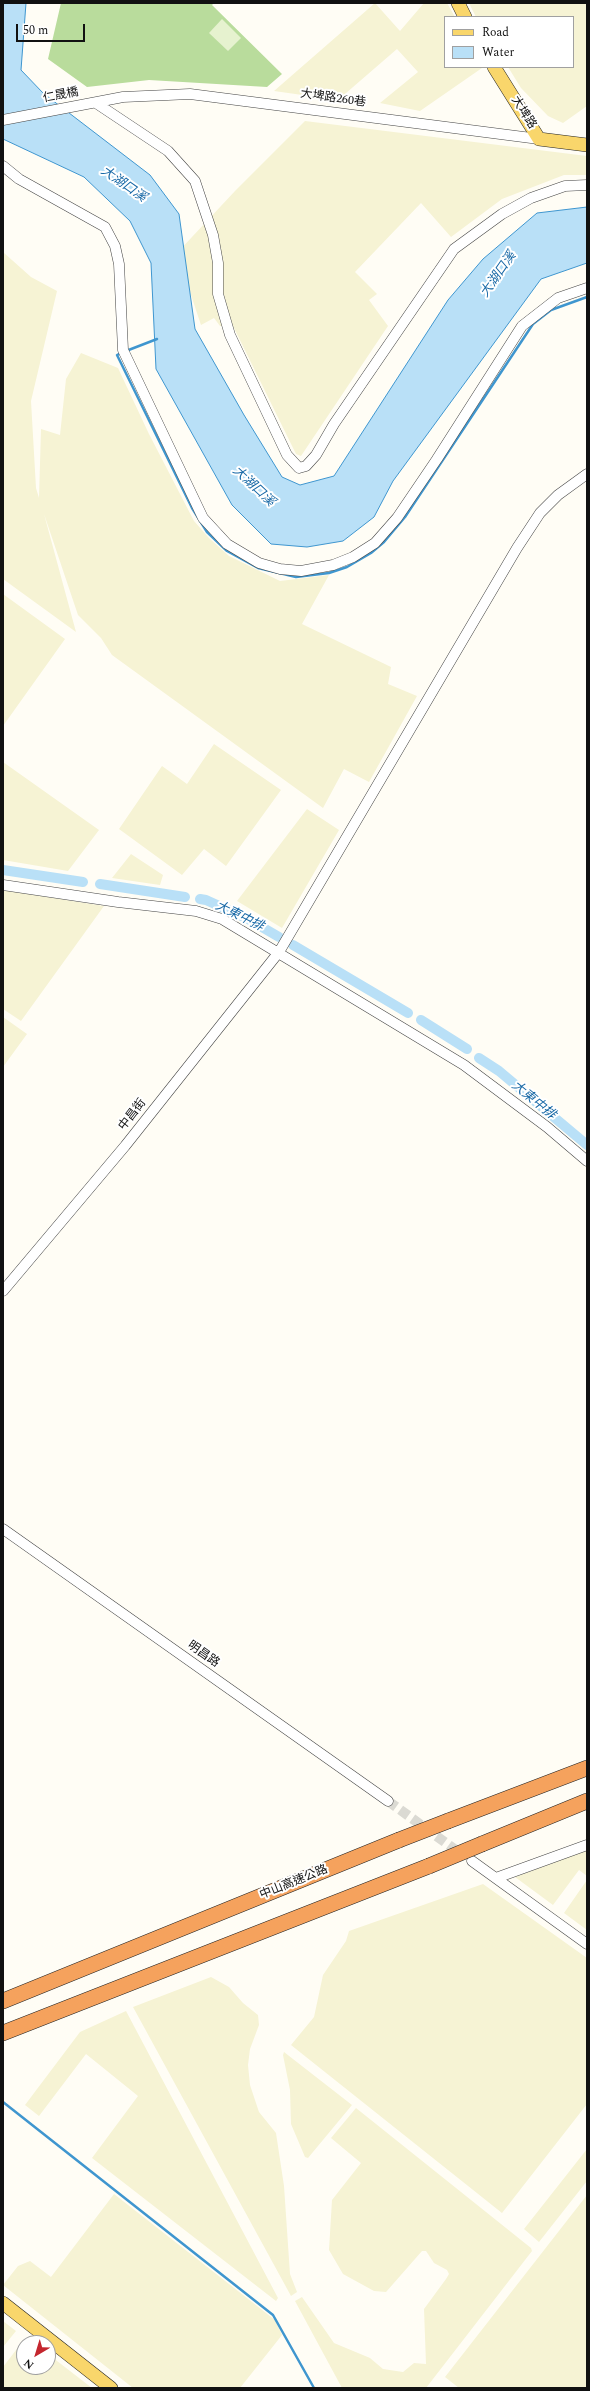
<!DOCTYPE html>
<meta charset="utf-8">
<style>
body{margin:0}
#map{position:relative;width:590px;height:2391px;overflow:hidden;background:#fffdf5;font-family:Spectral,serif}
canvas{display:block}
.frame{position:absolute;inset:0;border:4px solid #111;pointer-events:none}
.legend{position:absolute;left:444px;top:16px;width:130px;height:52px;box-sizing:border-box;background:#fff;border:1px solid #a0a0a0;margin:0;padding:5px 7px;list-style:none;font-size:12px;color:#111}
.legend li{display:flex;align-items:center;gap:8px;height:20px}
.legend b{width:20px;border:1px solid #a0a0a0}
.north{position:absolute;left:16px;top:2335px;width:40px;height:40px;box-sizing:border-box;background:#fff;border:1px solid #a0a0a0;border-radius:50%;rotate:218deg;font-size:11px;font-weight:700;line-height:16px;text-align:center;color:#111}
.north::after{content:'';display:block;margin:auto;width:14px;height:18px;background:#c4262e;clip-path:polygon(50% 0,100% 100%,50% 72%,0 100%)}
.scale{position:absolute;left:16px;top:24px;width:69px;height:18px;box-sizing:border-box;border:2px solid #111;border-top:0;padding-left:5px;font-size:12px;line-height:14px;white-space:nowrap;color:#111;-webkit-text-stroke:3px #fff;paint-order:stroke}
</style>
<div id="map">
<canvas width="590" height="2391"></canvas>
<div class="frame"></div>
<ul class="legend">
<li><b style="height:5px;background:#f9d66b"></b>Road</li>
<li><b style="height:11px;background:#b9e0f7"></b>Water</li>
</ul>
<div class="north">N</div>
<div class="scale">50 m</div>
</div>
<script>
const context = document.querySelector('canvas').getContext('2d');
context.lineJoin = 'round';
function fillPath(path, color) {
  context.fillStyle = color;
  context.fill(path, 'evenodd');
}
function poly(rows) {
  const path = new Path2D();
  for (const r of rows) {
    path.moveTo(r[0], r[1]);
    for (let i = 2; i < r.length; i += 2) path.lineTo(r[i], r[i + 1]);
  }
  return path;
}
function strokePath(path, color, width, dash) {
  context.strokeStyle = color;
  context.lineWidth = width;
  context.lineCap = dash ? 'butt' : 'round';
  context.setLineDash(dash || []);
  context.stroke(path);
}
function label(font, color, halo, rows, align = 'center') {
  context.font = font + ' Spectral,"Noto Sans TC",serif';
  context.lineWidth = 4;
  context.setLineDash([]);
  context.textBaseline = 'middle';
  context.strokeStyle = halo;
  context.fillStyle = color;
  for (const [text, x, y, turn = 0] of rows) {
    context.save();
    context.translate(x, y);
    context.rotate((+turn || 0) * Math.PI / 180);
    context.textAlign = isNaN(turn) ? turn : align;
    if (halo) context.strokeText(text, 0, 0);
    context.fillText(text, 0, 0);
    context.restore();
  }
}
fillPath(poly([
 [375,3,400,31,424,3,447,3,455,17,445,17,445,67,482,68,420,111,380,103,418,72,397,49,338,100,274,91],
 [469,3,587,3,587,106,563,123,548,116,521,88,508,67,573,67,573,17,476,17],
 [305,121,587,156,587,175,564,175,502,199,451,237,421,203,355,272,377,294,369,300,388,326,301,456,296,454,233,326,220,326,214,318,201,325,177,253,235,191],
 [3,252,31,277,57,291,31,401,36,488,39,498,41,429,60,435,66,379,81,353,118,368,149,434,194,521,209,538,229,556,280,581,329,575,302,624,391,667,388,684,417,696,369,782,344,769,323,808,112,655,101,638,78,615,44,514,76,632,3,579],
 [3,594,65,639,3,726],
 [214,744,281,790,226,866,204,849,182,875,119,829,162,766,187,784],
 [3,762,99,830,68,871,3,860],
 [307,809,339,830,282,928,237,901],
 [131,854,163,875,160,885,112,878],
 [3,890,104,906,21,1021,3,1009],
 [3,1017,27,1034,3,1067],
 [587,1850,587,1876,579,1870,553,1905,515,1877],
 [587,1880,587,1930,564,1913],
 [483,1884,587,1958,587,2104,502,2213,291,2045,314,2017,323,1975,346,1941,349,1931],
 [211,1977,229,1987,243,2003,258,2015,259,2025,250,2049,248,2065,250,2085,259,2112,276,2133,284,2186,290,2274,297,2292,291,2296,133,2007],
 [126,2011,278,2298,276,2301,92,2158,138,2096,86,2054,39,2116,25,2105,80,2032],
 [284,2052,352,2105,308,2158,305,2157,291,2124,290,2090,283,2055],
 [356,2108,531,2248,532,2251,426,2388,342,2388,295,2301,302,2297,334,2343,370,2358,383,2369,403,2372,414,2363,426,2364,424,2309,446,2279,449,2274,447,2270,434,2263,426,2251,422,2251,386,2292,374,2291,343,2274,329,2250,332,2200,361,2163,331,2138],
 [587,2149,587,2181,539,2242,524,2229],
 [114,2194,275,2320,282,2335,240,2388,133,2388,3,2285,18,2266,30,2261,51,2277],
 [587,2195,587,2388,459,2388,445,2377],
 [3,2321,16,2331,3,2347],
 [29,2339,34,2343,24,2343,24,2367,48,2367,48,2354,92,2388,3,2388,3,2367,23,2341]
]), '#f6f3d4');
fillPath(poly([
 [61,3,214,3,212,5,282,74,267,87,149,80,87,87,48,59]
]), '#b9dc9c');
fillPath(poly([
 [222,19,241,38,228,51,209,33]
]), '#e6f2cf');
const water = poly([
 [3,3,26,3,21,70,43,93,150,175,179,214,195,329,244,415,282,477,300,485,334,476,448,300,483,259,537,213,587,207,587,263,541,279,393,481,374,517,343,541,307,547,271,544,232,505,156,369,151,263,130,221,84,177,3,139,3,3]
]);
fillPath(water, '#b9e0f7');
strokePath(water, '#3f96cf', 1);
strokePath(poly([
 [126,351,157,339],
 [121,353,117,355,192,508,207,532,227,551,258,568,296,577,329,573,347,567,371,553,384,542,405,517,533,324,551,310,587,297],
 [3,2102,273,2315,314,2388]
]), '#3f96cf', 2.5);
strokePath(poly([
 [3,870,83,882],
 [100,884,185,897],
 [200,899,206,900,248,919,279,937],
 [293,945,408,1013],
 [421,1020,467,1049],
 [479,1058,499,1071,587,1145]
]), '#b9e0f7', 10);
strokePath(poly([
 [388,1801,464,1856]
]), '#dbdad3', 10, [10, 5]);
const minor = poly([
 [96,103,168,151,195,181,213,235,218,263,218,294,230,335,287,455,299,468,306,466,316,455,334,424,454,249,502,214,531,198,565,186,587,185],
 [3,120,123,97,190,94,539,139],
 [3,166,19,179,105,227,115,246,119,264,123,350,203,518,227,544,259,563,280,569,301,571,333,565,353,557,375,543,397,518,437,459,522,326,558,298,587,288],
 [3,885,118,902,196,911,222,919,464,1065,547,1127,587,1161],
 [3,1291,125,1146,279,952,517,548,540,513,558,495,587,474],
 [3,1529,388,1801],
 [472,1861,587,1944],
 [496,1878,587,1845]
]);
const major = poly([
 [458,3,465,17],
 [494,67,539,139,587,145],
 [3,2303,111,2388]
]);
const highway = poly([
 [448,1821,587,1768],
 [482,1844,587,1801],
 [3,2001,399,1840],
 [3,2033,429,1866]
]);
strokePath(minor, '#444', 11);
strokePath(major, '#222', 14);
strokePath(highway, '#222', 16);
strokePath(minor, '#fff', 10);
strokePath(major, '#f9d66b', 13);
strokePath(highway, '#f5a25d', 15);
const highwayBridge = poly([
 [399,1840,448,1821],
 [429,1866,482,1844]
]);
strokePath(highwayBridge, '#222', 16, []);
strokePath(highwayBridge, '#f5a25d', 15);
label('12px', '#111', '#fff', [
 ["仁晟橋",61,96,-11],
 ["大埤路260巷",333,99,8],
 ["大埤路",523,113,58],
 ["中昌街",133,1115,-52],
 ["明昌路",203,1655,35],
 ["中山高速公路",294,1883,-22]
]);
label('italic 13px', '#1768a6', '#fff', [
 ["大湖口溪",123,185,35],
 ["大湖口溪",499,275,-55],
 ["大湖口溪",253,487,43],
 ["大東中排",239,917,26],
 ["大東中排",533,1101,39]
]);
</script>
